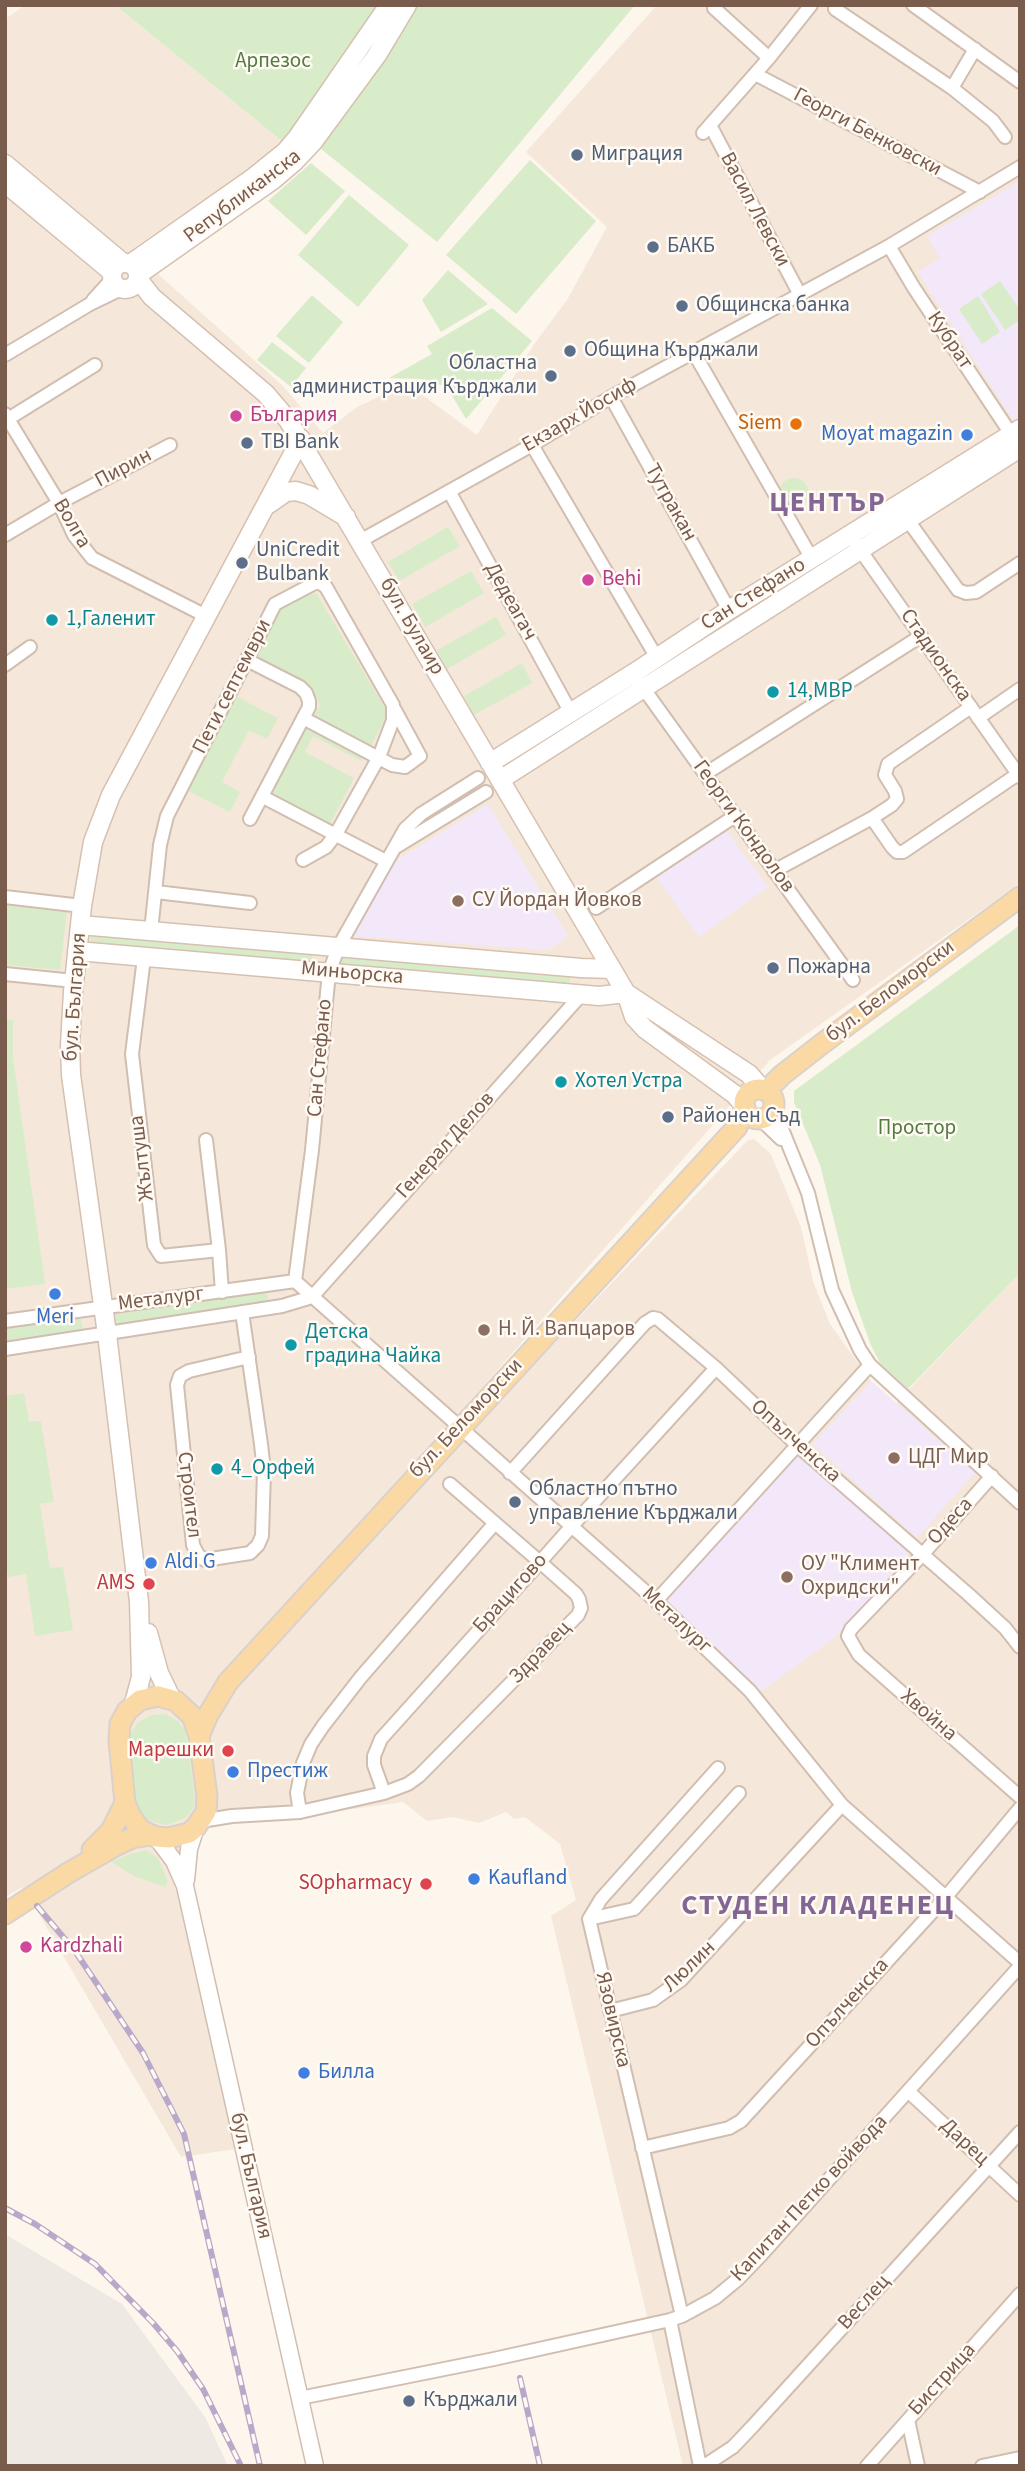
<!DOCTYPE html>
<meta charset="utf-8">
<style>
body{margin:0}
#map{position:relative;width:1025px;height:2471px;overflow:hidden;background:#fdf6ec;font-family:"Source Sans 3",sans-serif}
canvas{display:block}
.frame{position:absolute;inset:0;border:7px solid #7a5c4d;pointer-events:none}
</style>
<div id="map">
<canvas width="1025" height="2471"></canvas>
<div class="frame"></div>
</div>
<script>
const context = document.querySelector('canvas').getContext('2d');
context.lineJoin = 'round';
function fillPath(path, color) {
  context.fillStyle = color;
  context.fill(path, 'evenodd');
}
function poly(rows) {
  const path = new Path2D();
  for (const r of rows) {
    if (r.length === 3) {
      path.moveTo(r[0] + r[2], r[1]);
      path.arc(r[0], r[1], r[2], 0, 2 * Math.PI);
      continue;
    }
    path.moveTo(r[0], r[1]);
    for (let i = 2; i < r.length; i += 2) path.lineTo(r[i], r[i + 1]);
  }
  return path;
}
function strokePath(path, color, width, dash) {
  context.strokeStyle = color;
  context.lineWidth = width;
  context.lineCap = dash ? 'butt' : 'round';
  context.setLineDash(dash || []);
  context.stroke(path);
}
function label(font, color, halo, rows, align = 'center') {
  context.font = font + ' "Source Sans 3",sans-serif';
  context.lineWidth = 5;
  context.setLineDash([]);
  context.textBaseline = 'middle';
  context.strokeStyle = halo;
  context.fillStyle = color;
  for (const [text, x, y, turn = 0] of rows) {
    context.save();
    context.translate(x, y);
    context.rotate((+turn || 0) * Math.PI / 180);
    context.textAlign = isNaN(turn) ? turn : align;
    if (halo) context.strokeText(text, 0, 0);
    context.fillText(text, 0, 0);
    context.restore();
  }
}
fillPath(poly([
 [25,5,115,5,283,142,269,155,135,247,158,274,283,386,323,433,357,407,391,391,417,391,477,435,535,343,567,300,607,227,526,152,657,5,1020,5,1020,883,770,1060,209,1698,198,1772,190,1921,243,2148,181,2157,23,1887,5,1897,5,19],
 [754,1139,771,1154,801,1227,813,1281,830,1324,871,1381,896,1403,1020,1273,1020,2466,683,2466,551,1916,576,1900,560,1844,525,1817,514,1819,506,1812,479,1823,453,1817,427,1821,403,1802,353,1809,201,1817,201,1761,214,1700,748,1140]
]), '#f5e8da');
fillPath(poly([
 [5,2234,122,2304,205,2417,228,2466,5,2466]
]), '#efe9e4');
fillPath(poly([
 [1020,181,1020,416,1013,420,918,272,940,258,927,236],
 [488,804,568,936,548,950,353,936,387,866],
 [723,826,768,887,699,937,655,875],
 [871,1381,975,1472,917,1538,813,1444],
 [797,1447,911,1551,838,1635,762,1691,662,1603]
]), '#f3e8fa');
fillPath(poly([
 [115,5,383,5,371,27,283,142],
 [411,5,635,5,437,242,321,149],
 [530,160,596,221,516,314,446,255],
 [311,163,345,191,306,235,268,201],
 [349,195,409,245,358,307,298,255],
 [448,270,488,304,441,332,422,300],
 [1000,281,1020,310,1020,320,1005,330,981,294],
 [312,295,343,322,309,363,276,336],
 [978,296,1000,332,982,344,959,309],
 [492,308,532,341,466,419,448,389,435,382,421,379,389,378,432,354,427,346],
 [272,342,306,368,291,387,257,360],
 [794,492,14],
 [448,527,460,546,399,581,388,562],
 [471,571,484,593,425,627,412,604],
 [316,593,388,713,370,748,313,718,320,705,310,686,252,657,281,602],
 [496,617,506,635,447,669,437,650],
 [522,663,532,683,474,715,464,696],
 [226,691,278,718,267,739,249,730,222,782,240,792,230,812,177,785],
 [307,724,365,754,361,761,313,736,305,752,354,778,329,826,270,795],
 [5,905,67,912,60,970,5,965],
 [1020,925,1020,1273,908,1389,880,1363,870,1343,852,1292,820,1165,794,1102,794,1091],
 [91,934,312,952,312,964,90,946],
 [342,951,571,973,569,989,341,967],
 [5,1019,13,1020,13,1057,45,1284,5,1289],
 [266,1288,269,1303,110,1327,108,1312],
 [80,1315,83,1330,5,1342,5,1325],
 [24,1393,29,1422,41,1421,54,1502,40,1504,50,1568,63,1567,73,1630,35,1636,26,1574,8,1577,5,1557,5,1396],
 [165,1714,178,1721,186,1732,195,1797,193,1809,185,1818,166,1825,148,1820,137,1807,128,1746,129,1737,137,1723,151,1715],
 [146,1850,158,1858,168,1882,165,1887,136,1877,111,1862,130,1854]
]), '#d8ecc9');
const minor = poly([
 [913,5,1020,82],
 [714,8,769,58],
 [835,9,952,88,993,121,1005,137],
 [755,74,980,192],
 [952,88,975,49],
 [710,125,799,293],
 [703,133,769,58,811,5],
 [889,246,914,288,1011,434],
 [93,300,112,279],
 [694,353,812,559],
 [5,355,90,304,121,289],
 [611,397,729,610],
 [5,414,59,503,74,535,92,558,208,617],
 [8,419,95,365],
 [532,445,657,658],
 [449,491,571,713],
 [907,519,958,590,966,593,976,592,1020,563],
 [5,535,59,503,170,445],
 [360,541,532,445,611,397,889,246,1020,167],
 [856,544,1020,777],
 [247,660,300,687,306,693,309,701,309,707,250,819],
 [5,665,30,647],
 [639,682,853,980],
 [303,718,392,765,405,767,420,756,395,710],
 [978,718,1020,689],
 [705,774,921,636],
 [263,797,386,861],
 [872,818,892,847,897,852,903,852,1018,774],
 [396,847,486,792],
 [774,871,872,818,892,805,897,799,895,791,885,775,888,764,971,707],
 [156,892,250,903],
 [5,897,82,906],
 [596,908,735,816],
 [151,931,160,845,167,816,275,604,313,584,319,582,326,587,393,705,393,720,379,757,336,834,326,847,303,860],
 [144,958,132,1054,154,1245,161,1256,219,1250,222,1292],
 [5,974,74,981],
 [773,1107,808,1193,832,1290,860,1350,870,1365,1020,1503],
 [760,1119,781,1139],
 [206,1140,219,1250],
 [295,1281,656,1601,750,1691,842,1805,1020,1963],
 [295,1281,312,1150,329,972,339,946,405,829,421,814,478,778],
 [242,1312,261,1444,264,1471,262,1536,258,1545,250,1553,205,1560,198,1555,193,1545,177,1385,180,1376,189,1371,249,1357],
 [5,1321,295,1281],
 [5,1349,282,1306,312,1297,581,995],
 [510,1473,645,1323,653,1318,658,1319,716,1368,797,1445,968,1594,1005,1628,1020,1647],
 [992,1476,922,1555,851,1629,848,1636,859,1655,1020,1797],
 [450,1484,540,1562,576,1594,579,1599,581,1608,578,1615,419,1776,408,1784,384,1793,374,1765,374,1756,381,1739,540,1562,571,1527,716,1368],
 [656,1601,870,1365],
 [300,1812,297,1793,303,1763,311,1744,323,1726,361,1677,495,1523],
 [201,1821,232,1816,300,1812,384,1793],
 [589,1919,634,1909,739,1793],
 [610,2011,653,2000,681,1980,842,1805],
 [909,2092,1020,2195],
 [642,2148,729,2128,741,2121,945,1898,1020,1808],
 [682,2316,589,1919,601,1899,718,1768],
 [670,2320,700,2466],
 [300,2398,494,2359,670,2320,682,2316,715,2298,738,2279,762,2254,1020,1966],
 [908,2420,918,2466],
 [704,2466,733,2447,752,2427,1020,2132],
 [867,2466,1020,2294],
 [982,2466,1020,2458]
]);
const tertiary = poly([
 [156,1837,174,1861,185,1886,315,2466],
 [186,1880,189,1849,196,1827]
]);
const secondary = poly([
 [5,164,123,263],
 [5,183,112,272],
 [125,276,13],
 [130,264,254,177,285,152,297,138,389,5],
 [138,275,273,180,294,162,313,142,377,55,407,5],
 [138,279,152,297,266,394,288,420,626,993,634,1017,645,1029,734,1094,744,1105],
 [269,504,286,492,296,491,309,495,346,517],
 [490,763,634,673,729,610,1020,429],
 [500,780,1020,448],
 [80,925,581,968,612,969],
 [77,951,599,996,626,993],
 [626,993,749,1074,763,1090],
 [148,1633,159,1673,171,1698],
 [134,1703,141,1677,139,1602,107,1334,71,1075,70,1045,73,992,82,906,93,842,111,795,301,439]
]);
const primary = poly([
 [759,1104,15],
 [766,1091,782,1075,823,1043,1020,897],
 [158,1696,176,1701,192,1716,199,1736,207,1796,206,1812,196,1827,189,1833,169,1838,156,1837,141,1830,131,1817,125,1803,119,1741,120,1724,127,1711,140,1700,158,1696],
 [199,1736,208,1715,228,1682,737,1127,745,1108],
 [92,1850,111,1831,125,1803],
 [5,1914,68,1873,117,1845,132,1838,151,1835]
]);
strokePath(minor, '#d1beb0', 16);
strokePath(tertiary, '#d1beb0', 19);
strokePath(secondary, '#d6c0b0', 21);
strokePath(primary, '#dad1cd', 23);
strokePath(minor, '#fff', 12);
strokePath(tertiary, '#fff', 16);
strokePath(secondary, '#fff', 18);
strokePath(primary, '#fbd9a5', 19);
const rail = poly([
 [37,1906,75,1951,143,2053,184,2134,260,2466],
 [5,2208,35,2224,95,2264,153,2323,177,2351,203,2389,241,2466],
 [520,2378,540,2466]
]);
strokePath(rail, '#b9a8c9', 6);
strokePath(rail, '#fffaf3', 3.5, [10]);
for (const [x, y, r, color] of [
 [577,155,7,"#5c6f8a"],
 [653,247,7,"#5c6f8a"],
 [682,306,7,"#5c6f8a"],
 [570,351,7,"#5c6f8a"],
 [551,376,7,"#5c6f8a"],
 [236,416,7,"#d1479c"],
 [796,424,7,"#e8710a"],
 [967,435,7,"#3f7fe0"],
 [247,443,7,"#5c6f8a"],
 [242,563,7,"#5c6f8a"],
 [588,580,7,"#d1479c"],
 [52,620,7,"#0f9aa8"],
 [773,692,7,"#0f9aa8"],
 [458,901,7,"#8d6e63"],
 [773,968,7,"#5c6f8a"],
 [561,1082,7,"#0f9aa8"],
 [668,1117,7,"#5c6f8a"],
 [55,1294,7,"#3f7fe0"],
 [484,1330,7,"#8d6e63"],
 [291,1345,7,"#0f9aa8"],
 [894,1458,7,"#8d6e63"],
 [217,1469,7,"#0f9aa8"],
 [515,1502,7,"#5c6f8a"],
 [151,1563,7,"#3f7fe0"],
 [787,1577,7,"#8d6e63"],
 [149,1584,7,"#e0444e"],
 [228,1751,7,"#e0444e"],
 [233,1772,7,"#3f7fe0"],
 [474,1879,7,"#3f7fe0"],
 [426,1884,7,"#e0444e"],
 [26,1947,7,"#d1479c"],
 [304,2073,7,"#3f7fe0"],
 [409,2401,7,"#5c6f8a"]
]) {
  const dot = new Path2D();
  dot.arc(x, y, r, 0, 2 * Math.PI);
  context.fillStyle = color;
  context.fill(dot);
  strokePath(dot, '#fffaf3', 2.5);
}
label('21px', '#537a41', '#fffaf3', [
 ["Арпезос",273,62],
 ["Простор",917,1129]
]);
label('21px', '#7a5c4d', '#fffaf3', [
 ["Георги Бенковски",867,133,28],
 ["Републиканска",243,197,-37],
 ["Васил Левски",754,210,62],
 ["Кубрат",949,341,56],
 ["Екзарх Йосиф",580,416,-30],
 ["Пирин",124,469,-28],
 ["Тутракан",670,503,61],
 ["Волга",71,524,59],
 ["Сан Стефано",754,595,-32],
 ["Дедеагач",510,602,61],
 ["бул. Булаир",411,627,60],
 ["Стадионска",935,656,55],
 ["Пети септември",233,687,-63],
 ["Георги Кондолов",743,827,54],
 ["Миньорска",352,974,5],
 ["бул. Беломорски",891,992,-37],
 ["бул. България",76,997,-86],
 ["Сан Стефано",321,1058,-85],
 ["Генерал Делов",446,1146,-48],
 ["Жълтуша",143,1158,-97],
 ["Металург",161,1300,-7],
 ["бул. Беломорски",467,1419,-47],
 ["Опълченска",795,1442,42],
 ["Строител",188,1495,83],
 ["Одеса",951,1522,-48],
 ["Брацигово",511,1594,-48],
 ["Металург",676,1621,43],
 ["Здравец",541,1653,-46],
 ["Хвойна",928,1716,41],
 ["Люлин",690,1967,-44],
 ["Опълченска",848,2004,-48],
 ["Язовирска",612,2020,77],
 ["Дарец",964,2143,43],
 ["бул. България",250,2176,77],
 ["Капитан Петко войвода",810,2199,-47],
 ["Веслец",865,2303,-48],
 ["Бистрица",943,2380,-48]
]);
label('21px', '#4e5e75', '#fffaf3', [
 ["Миграция",591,155],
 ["БАКБ",667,247],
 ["Общинска банка",696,306],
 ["Община Кърджали",584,351],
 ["Областна",537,364,"right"],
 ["администрация Кърджали",537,388,"right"],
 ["TBI Bank",261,443],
 ["UniCredit",256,551],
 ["Bulbank",256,575],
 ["Пожарна",787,968],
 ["Районен Съд",682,1117],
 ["Областно пътно",529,1490],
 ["управление Кърджали",529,1514],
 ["Кърджали",423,2401]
], 'left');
label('21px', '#b23c85', '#fffaf3', [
 ["България",250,416],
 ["Behi",602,580],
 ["Kardzhali",40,1947]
], 'left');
label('21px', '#c56008', '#fffaf3', [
 ["Siem",782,424]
], 'right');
label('21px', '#366cbe', '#fffaf3', [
 ["Moyat magazin",953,435,"right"],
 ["Meri",55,1318,"center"],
 ["Aldi G",165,1563],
 ["Престиж",247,1772],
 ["Kaufland",488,1879],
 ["Билла",318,2073]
], 'left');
label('21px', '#0d838f', '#fffaf3', [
 ["1,Галенит",66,620],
 ["14,МВР",787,692],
 ["Хотел Устра",575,1082],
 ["Детска",305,1333],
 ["градина Чайка",305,1357],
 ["4_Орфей",231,1469]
], 'left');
label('21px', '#785e54', '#fffaf3', [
 ["СУ Йордан Йовков",472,901],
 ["Н. Й. Вапцаров",498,1330],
 ["ЦДГ Мир",908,1458],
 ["ОУ \"Климент",801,1565],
 ["Охридски\"",801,1589]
], 'left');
label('21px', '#be3a42', '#fffaf3', [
 ["AMS",135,1584],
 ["Марешки",214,1751],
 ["SOpharmacy",412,1884]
], 'right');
context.letterSpacing = '2px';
label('bold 28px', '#846695', '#fffaf3', [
 ["ЦЕНТЪР",828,505],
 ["СТУДЕН КЛАДЕНЕЦ",818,1908]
]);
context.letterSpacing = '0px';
</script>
